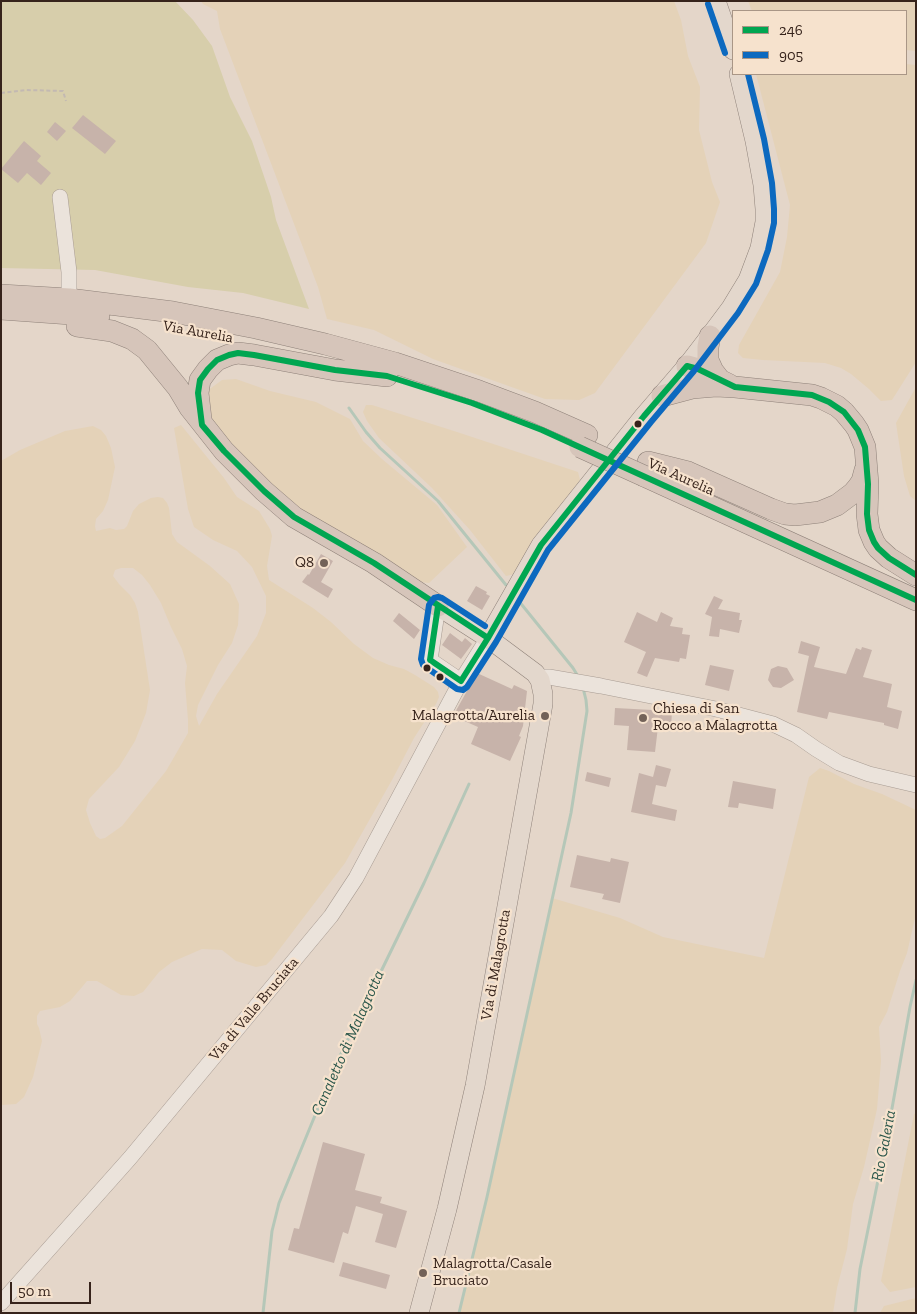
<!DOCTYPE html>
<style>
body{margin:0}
#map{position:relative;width:917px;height:1314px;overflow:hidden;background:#e4d6c9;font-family:"Zilla Slab",serif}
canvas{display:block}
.frame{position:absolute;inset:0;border:2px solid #36231b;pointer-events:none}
.legend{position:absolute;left:732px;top:10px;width:175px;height:65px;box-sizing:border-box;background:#f6e2cd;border:1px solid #a99686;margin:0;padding:6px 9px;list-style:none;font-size:15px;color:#36231b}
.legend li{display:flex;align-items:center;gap:10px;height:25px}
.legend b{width:25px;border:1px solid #a99686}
.scale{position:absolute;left:10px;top:1282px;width:81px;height:22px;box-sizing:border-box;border:2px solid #36231b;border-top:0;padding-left:6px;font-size:15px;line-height:18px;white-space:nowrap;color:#36231b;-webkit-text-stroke:4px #f6e2cd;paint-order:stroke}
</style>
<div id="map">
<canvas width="917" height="1314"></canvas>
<div class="frame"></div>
<ul class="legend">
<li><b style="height:6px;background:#00a651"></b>246</li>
<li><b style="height:6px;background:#0c69bf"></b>905</li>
</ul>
<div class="scale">50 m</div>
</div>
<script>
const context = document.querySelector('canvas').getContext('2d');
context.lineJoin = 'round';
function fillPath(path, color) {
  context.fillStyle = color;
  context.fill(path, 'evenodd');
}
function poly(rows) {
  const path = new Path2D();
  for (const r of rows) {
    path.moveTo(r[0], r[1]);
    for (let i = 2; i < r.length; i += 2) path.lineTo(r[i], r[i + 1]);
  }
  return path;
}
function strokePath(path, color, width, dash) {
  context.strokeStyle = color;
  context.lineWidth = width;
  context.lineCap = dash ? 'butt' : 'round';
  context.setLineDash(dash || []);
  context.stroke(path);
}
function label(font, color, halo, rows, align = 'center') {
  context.font = font + ' "Zilla Slab",serif';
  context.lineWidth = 4.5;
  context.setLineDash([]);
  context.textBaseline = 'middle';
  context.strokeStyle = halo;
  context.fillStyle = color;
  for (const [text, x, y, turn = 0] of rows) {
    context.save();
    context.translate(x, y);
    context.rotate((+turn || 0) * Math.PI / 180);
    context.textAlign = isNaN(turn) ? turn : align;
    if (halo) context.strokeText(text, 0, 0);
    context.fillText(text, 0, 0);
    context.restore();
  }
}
fillPath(poly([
 [201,1,674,1,681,20,688,56,700,87,699,130,712,182,720,202,706,243,595,393,579,400,545,399,433,359,374,330,327,319,318,287,220,29,217,11,203,4],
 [748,1,916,1,916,51,906,50,906,11,752,11],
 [906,64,916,65,916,362,892,400,881,401,869,389,851,374,841,368,825,363,763,360,743,358,738,353,739,345,780,272,787,237,790,205,756,74,906,74],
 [236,379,270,391,316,402,350,419,363,441,382,459,437,505,467,547,429,583,419,582,298,510,265,484,208,417,207,391,222,380],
 [916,387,916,501,910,496,904,476,896,423],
 [366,405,372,405,457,432,578,472,580,480,515,574,506,576,470,530,432,488,379,438,367,421,363,412],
 [181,425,224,478,237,497,259,511,270,529,272,536,267,566,269,580,313,608,331,622,354,644,373,658,389,665,404,669,415,675,434,687,438,692,439,697,436,704,414,738,392,780,345,863,272,959,266,965,256,967,236,961,222,950,202,949,172,962,159,972,143,992,134,996,121,995,97,981,87,981,82,987,70,1001,60,1007,40,1011,37,1016,37,1024,39,1028,42,1041,33,1077,24,1097,16,1104,1,1105,1,461,20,450,65,431,93,426,101,430,106,436,111,448,115,467,108,500,103,511,96,519,95,526,96,531,110,528,116,530,124,529,127,526,133,511,139,504,151,498,158,497,163,498,167,503,169,508,172,534,177,542,210,566,230,584,239,604,238,625,232,643,218,665,198,705,196,716,199,726,217,694,257,636,266,613,266,596,252,567,237,551,213,540,194,527,188,509,174,428],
 [121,568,133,568,142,575,150,585,161,603,171,627,182,649,187,666,185,683,188,720,188,733,166,771,122,826,105,838,100,839,96,836,90,823,86,810,89,799,119,767,135,741,146,713,150,690,138,612,135,603,130,595,119,584,113,576,115,570],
 [820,768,829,771,854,784,882,794,916,810,916,910,915,918,907,953,900,971,887,1012,879,1027,881,1061,877,1109,864,1167,853,1204,847,1249,837,1288,833,1313,459,1313,487,1197,552,898,620,918,663,937,764,958,809,777],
 [916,1113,916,1287,890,1292,881,1281,914,1114],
 [916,1298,916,1313,880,1313,884,1306]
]), '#e4d2b8');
fillPath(poly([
 [1,1,175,1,193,20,212,46,230,97,252,141,271,197,276,220,309,309,243,293,188,287,95,270,1,268]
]), '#d7ceab');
strokePath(poly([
 [349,408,366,432,380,448,438,501,506,585],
 [518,600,573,668,579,678],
 [263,1313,272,1231,279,1203,337,1062,424,883,469,784],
 [459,1313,487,1197,571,813,587,711,586,700,583,688],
 [855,1313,860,1269,888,1131,910,1007,916,980]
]), '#b5c7b8', 3);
fillPath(poly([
 [83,115,116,141,105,154,72,128],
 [55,122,66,131,57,141,47,132],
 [24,141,41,156,37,161,51,173,41,185,27,173,18,183,1,169],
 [321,554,333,561,321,582,333,589,328,598,302,582,308,574,309,575],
 [476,586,487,592,486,594,490,596,482,610,467,601],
 [714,596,723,600,718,609,740,613,739,620,742,620,739,633,720,629,719,637,709,636,712,617,705,614],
 [637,612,657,622,661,612,673,618,670,626,683,628,682,634,690,635,686,659,680,658,679,662,655,658,647,677,637,673,646,652,624,642],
 [399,613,420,630,414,639,393,621],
 [450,633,462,642,465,638,472,644,461,659,442,645],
 [801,641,820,647,814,667,846,674,856,648,861,650,862,647,872,650,863,677,892,684,887,707,902,711,898,729,884,725,884,723,829,712,827,719,797,712,809,656,798,653],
 [710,665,734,670,729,691,705,685],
 [778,666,787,668,794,680,781,688,773,687,768,680,771,669],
 [477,673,512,689,514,685,527,691,523,726,519,736,521,737,510,761,471,744,478,727,453,716],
 [615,708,672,711,671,728,658,727,655,752,627,750,629,726,614,725],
 [656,765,671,769,666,787,656,785,652,804,677,810,675,821,631,812,639,773,653,777],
 [587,772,611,778,609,787,585,781],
 [733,781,776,789,773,809,739,803,738,808,728,807],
 [577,855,610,862,611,858,629,862,620,903,602,899,604,894,570,887],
 [323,1142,365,1154,355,1190,382,1197,380,1203,407,1211,396,1248,375,1242,383,1214,356,1206,348,1234,343,1232,334,1263,288,1250,294,1228,299,1229],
 [343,1262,390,1275,386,1289,339,1276]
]), '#c7b3aa');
const minor = poly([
 [60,197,69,272,69,299],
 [438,606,430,660,461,681],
 [539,677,549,677,601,686,716,709,773,724,796,735,816,749,839,763,869,774,916,785],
 [1,1303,130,1158,331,916,356,878,461,681,488,638]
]);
const major = poly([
 [716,1,733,50],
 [488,638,541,545,644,416,687,366,710,336,731,308,748,280,760,248,765,222,765,209,763,185,755,141,739,74],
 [419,1313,447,1209,475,1086,543,704,543,694,540,680,535,673,488,638,438,606]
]);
const highway = poly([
 [1,295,69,299,173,312,256,328,325,344,395,363,479,391,535,412,587,435],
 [1,309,99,316],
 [77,326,112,331,132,339,147,350,178,388,190,408,224,451,264,491,294,517,374,563,438,606],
 [710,336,708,347,708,360,713,371,720,380],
 [687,366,698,369,730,385],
 [662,396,692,388,716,386,735,387,812,395,821,398,837,406,844,412,854,424,858,430,865,447,868,484,867,514,869,530,874,542,878,548,889,558,916,575],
 [201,419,198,393,200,380,208,369,217,360,229,355,238,353,254,355,335,370,387,376],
 [648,462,688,472,771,509,785,514,795,515,820,512,837,505,853,493,858,487,862,481,865,470],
 [644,476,916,600]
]);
strokePath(minor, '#a89c93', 16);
strokePath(major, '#8e8179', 20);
strokePath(highway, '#8e8179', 22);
strokePath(poly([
 [1,93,26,90,63,91,66,101]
]), '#c3b9b2', 2, [4, 2.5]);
strokePath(minor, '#ebe3db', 15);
strokePath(major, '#e3d7cc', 19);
strokePath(highway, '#d6c5ba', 21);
const highwayBridge = poly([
 [580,447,644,476]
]);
strokePath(highwayBridge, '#8e8179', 22, []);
strokePath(highwayBridge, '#d6c5ba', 21);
strokePath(poly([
 [438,606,430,660,461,681,488,638,541,545,644,416,687,366,698,369,735,387,812,395,829,402,844,412,858,430,865,447,868,484,867,514,869,530,874,542,878,548,889,558,916,575],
 [488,638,374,563,294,517,264,491,224,451,202,425,198,393,200,380,208,369,217,360,229,355,238,353,254,355,335,370,387,376,472,403,542,430,916,600]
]), '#00a651', 6);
strokePath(poly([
 [708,4,725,53],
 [485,626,442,598,438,597,434,598,429,605,421,659,423,665,457,689,463,690,467,687,496,642,548,550,651,422,694,371,738,313,756,284,768,250,774,223,774,209,772,183,764,139,748,74]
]), '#0c69bf', 6);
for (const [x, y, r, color] of [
 [638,424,4.5,"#36231b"],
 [324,563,5,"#736258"],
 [427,668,4.5,"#36231b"],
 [440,677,4.5,"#36231b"],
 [545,716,5,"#736258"],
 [643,718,5,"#736258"],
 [423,1273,5,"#736258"]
]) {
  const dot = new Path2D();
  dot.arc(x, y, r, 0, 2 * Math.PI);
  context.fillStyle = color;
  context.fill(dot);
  strokePath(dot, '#f6e2cd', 2);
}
label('15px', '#36231b', '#f6e2cd', [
 ["Via Aurelia",198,332,10],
 ["Via Aurelia",681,477,24],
 ["Via di Malagrotta",496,965,-80],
 ["Via di Valle Bruciata",254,1009,-50]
]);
label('15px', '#36231b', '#f6e2cd', [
 ["Q8",314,563],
 ["Chiesa di San",653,709,"left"],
 ["Rocco a Malagrotta",653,726,"left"],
 ["Malagrotta/Aurelia",535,716],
 ["Malagrotta/Casale",433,1264,"left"],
 ["Bruciato",433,1281,"left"]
], 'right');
label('italic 16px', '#2a564a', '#f6e2cd', [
 ["Canaletto di Malagrotta",348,1043,-66],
 ["Rio Galeria",884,1146,-79]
]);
</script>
